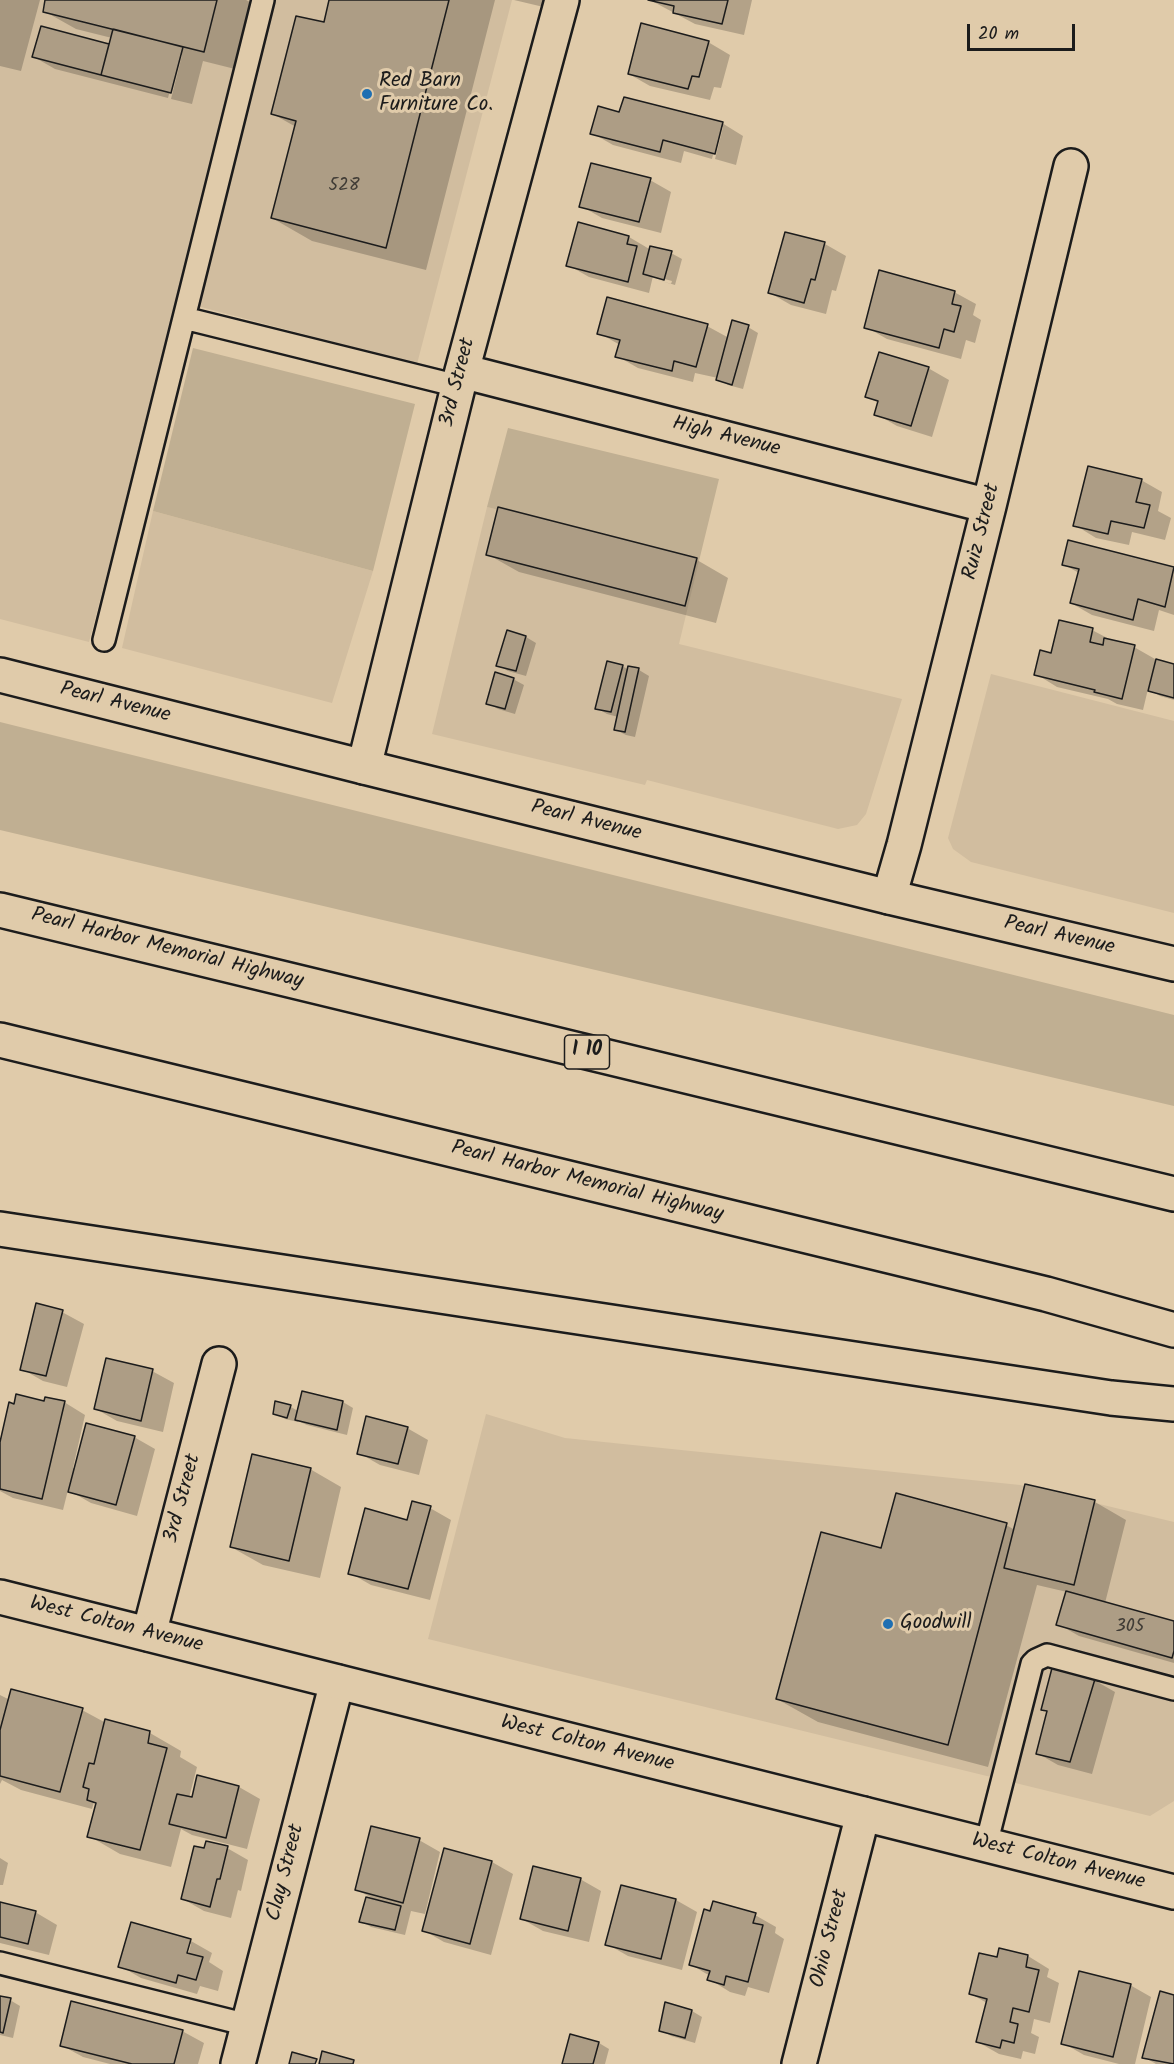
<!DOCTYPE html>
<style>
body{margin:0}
#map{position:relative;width:1174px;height:2064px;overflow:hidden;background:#e0cbaa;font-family:Kalam,sans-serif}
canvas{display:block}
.scale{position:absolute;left:967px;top:24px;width:108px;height:27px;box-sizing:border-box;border:3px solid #1c1c1c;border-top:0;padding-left:8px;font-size:18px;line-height:21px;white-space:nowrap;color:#1c1c1c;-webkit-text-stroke:4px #e0cbaa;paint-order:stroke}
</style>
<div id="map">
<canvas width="1174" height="2064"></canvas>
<div class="scale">20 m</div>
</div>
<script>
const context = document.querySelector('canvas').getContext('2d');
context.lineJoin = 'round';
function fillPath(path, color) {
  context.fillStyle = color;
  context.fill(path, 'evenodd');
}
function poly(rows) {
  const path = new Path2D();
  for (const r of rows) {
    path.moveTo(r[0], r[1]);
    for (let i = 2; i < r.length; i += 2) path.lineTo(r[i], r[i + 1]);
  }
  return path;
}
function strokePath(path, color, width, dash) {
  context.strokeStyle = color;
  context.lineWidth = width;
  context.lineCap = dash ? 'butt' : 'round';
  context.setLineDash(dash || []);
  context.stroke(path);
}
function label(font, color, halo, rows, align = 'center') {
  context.font = font + ' Kalam,sans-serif';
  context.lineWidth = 6;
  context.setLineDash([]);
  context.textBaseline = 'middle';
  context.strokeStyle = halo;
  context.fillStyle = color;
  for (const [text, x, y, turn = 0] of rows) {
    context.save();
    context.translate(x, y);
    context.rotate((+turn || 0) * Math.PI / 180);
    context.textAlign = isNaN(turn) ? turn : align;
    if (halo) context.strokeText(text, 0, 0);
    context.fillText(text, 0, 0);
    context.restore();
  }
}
fillPath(poly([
 [0,0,512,0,417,364,178,301,89,642,0,619],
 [487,507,699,561,679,644,902,699,866,814,857,825,838,829,647,780,645,785,432,734],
 [153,511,373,571,332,703,122,648],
 [991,674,1174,721,1174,913,971,862,953,849,948,838],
 [486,1414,565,1438,1020,1485,1174,1522,1174,1801,1150,1816,428,1639]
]), '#d1bd9f');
fillPath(poly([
 [193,348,415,404,373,571,153,511],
 [508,428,719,479,699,561,487,507],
 [0,722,1174,1015,1174,1106,0,830]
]), '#c0af92');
fillPath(poly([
 [0,0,40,0,21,71,0,66],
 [47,0,246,0,252,3,235,69,203,61,192,104,171,99,182,55,179,55,168,98,55,69,34,57,42,28,110,46,112,38,76,29,44,11],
 [330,0,495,0,426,270,312,241,272,218,296,127,273,114,325,24],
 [514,0,554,0,552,9],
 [650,0,752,0,744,35,695,24],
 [708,42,730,55,721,88,714,87,710,100,650,86,629,74],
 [620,113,722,123,743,136,736,165,715,159,723,127,720,127,712,159,684,151,681,163,613,145,592,133],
 [650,180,671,192,661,233,602,218,581,206],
 [786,233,825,244,846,256,836,291,832,290,826,314,791,305,770,293],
 [629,237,651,250,671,253,682,259,675,285,655,279,671,284,672,281,653,276,649,293,589,277,568,265],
 [954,292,976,304,973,315,981,320,975,343,966,340,961,359,887,339,866,327],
 [707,326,729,338,748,327,758,333,743,389,728,385,718,378,695,373,693,382,638,368,617,356,620,345,599,333],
 [928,368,949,380,932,437,897,426,876,414,879,403,867,397],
 [1141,480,1162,492,1158,511,1171,518,1165,540,1132,532,1129,545,1096,538,1075,525],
 [499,509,697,560,728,578,716,623,519,572,487,554],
 [1069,542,1174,569,1174,615,1159,610,1154,631,1092,615,1071,603,1079,573,1063,564],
 [1092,630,1113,641,1134,647,1155,659,1155,661,1174,665,1174,700,1160,696,1148,689,1143,710,1117,704,1108,699,1057,687,1036,674,1052,655],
 [508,632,526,637,536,643,526,676,508,671,498,665],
 [622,666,629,670,629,668,639,670,649,676,635,737,626,735,616,730,618,717,607,714,597,708],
 [513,679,524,685,515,714,498,709,488,703],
 [62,1312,84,1324,67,1387,43,1381,22,1369],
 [152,1371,174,1383,163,1432,117,1421,96,1409],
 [303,1392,343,1402,353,1408,347,1435,307,1425,298,1421,298,1422,285,1419,275,1413,276,1403,291,1407,298,1411],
 [45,1402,64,1402,85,1415,73,1468,76,1468,134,1437,155,1449,137,1516,91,1503,68,1490,63,1510,13,1498,0,1491,0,1449],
 [407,1428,428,1440,419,1475,380,1465,359,1453],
 [310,1469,341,1487,320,1578,263,1565,231,1547],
 [1026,1485,1095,1502,1126,1520,1105,1603,1174,1623,1174,1663,1079,1636,1058,1624,1067,1592,1037,1585,988,1767,818,1722,777,1699,882,1550,1006,1525,1015,1530],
 [430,1508,451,1520,430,1600,371,1585,350,1573,408,1521],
 [1094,1680,1115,1692,1092,1774,1058,1765,1037,1753,1048,1712,1043,1709],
 [0,1695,10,1700,82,1710,106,1723,106,1721,150,1733,181,1751,180,1757,197,1767,189,1798,239,1787,260,1799,247,1849,192,1835,181,1829,171,1867,120,1854,89,1836,97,1805,94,1802,92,1809,21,1790,2,1780,0,1784],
 [419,1840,440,1852,425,1914,411,1911,405,1935,371,1927,361,1921,374,1899,357,1890],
 [227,1848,248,1860,241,1891,238,1890,231,1918,204,1911,183,1899,205,1850],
 [445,1850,492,1862,513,1874,491,1955,444,1942,423,1930],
 [0,1858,8,1863,3,1885,0,1885],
 [580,1879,601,1891,589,1942,543,1931,522,1919],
 [622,1886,676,1900,697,1912,682,1970,628,1956,607,1944],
 [0,1903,35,1912,57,1925,49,1955,0,1943],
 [755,1915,776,1927,775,1933,784,1939,769,1993,748,1987,745,1996,730,1992,709,1979,710,1976,690,1964],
 [132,1924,191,1941,212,1953,209,1962,223,1971,218,1991,200,1986,197,1994,141,1978,120,1966],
 [188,1944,191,1944,187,1960,184,1959],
 [1000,1949,1028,1956,1049,1969,1047,1977,1059,1983,1050,2023,1034,2019,1031,2033,1039,2037,1035,2054,1023,2051,1021,2059,999,2054,978,2042,987,2003,971,1994,998,1959],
 [1130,1985,1151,1997,1135,2064,1119,2064,1084,2055,1063,2043],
 [1174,1996,1174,2064,1156,2064,1144,2057],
 [0,1998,10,2000,20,2006,13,2038,0,2035],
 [692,2011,702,2017,695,2043,671,2036,661,2030],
 [182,2031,204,2043,198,2064,110,2064,83,2057,61,2045],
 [599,2043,609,2049,605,2064,564,2064]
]), '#0003');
const building = poly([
 [45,0,217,0,204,52,43,12,45,0],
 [329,0,449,0,386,248,271,218,296,121,271,114,296,16,324,22,329,0],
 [648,0,728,0,722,24,673,13,674,6,648,0],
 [641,23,709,41,699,77,692,76,688,89,628,74,641,23],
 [41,26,109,44,101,75,32,57,41,26],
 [113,29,183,47,171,93,101,75,113,29],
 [624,97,723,122,715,154,663,140,660,152,590,134,598,106,619,112,624,97],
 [591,163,651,178,639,222,579,207,591,163],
 [578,222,629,236,627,244,637,246,628,282,566,266,578,222],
 [785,232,825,242,815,280,811,279,804,303,768,293,785,232],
 [650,246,672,251,664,280,643,274,650,246],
 [879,270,955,291,952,304,961,306,954,332,944,329,939,348,864,328,879,270],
 [607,297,708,324,696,367,674,361,672,371,615,357,620,340,597,334,607,297],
 [732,320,749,325,732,385,716,380,732,320],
 [879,352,929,367,911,426,874,415,878,401,865,397,879,352],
 [1088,466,1142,479,1136,502,1150,505,1144,528,1111,521,1108,534,1073,526,1088,466],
 [498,507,697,558,685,606,486,555,498,507],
 [1068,540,1174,567,1165,607,1138,599,1133,620,1070,603,1079,569,1062,565,1068,540],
 [1059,620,1093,628,1090,642,1103,645,1104,638,1135,645,1122,699,1094,692,1095,690,1034,675,1040,650,1051,653,1059,620],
 [507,630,526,636,516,671,496,666,507,630],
 [1156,659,1174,664,1174,698,1148,691,1156,659],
 [607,661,623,665,611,712,595,709,607,661],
 [628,666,639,668,625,732,614,730,628,666],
 [495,672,514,678,505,709,486,704,495,672],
 [36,1303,63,1310,46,1376,20,1370,36,1303],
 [106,1358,153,1369,141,1421,94,1409,106,1358],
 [302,1391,343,1401,337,1430,295,1420,302,1391],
 [16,1394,44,1401,45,1397,65,1401,42,1499,0,1489,0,1442,9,1402,14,1404,16,1394],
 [275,1401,291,1405,287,1418,273,1414,275,1401],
 [366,1416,408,1427,398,1464,357,1454,366,1416],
 [86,1423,135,1436,116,1505,68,1492,86,1423],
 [252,1454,311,1468,289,1561,230,1547,252,1454],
 [1025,1484,1095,1500,1074,1585,1004,1568,1025,1484],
 [896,1493,1007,1523,948,1745,776,1699,821,1532,881,1548,896,1493],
 [412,1501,431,1506,408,1589,348,1574,365,1508,407,1520,412,1501],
 [1066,1591,1174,1621,1174,1651,1172,1658,1056,1625,1066,1591],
 [1052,1668,1095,1679,1070,1762,1036,1754,1047,1711,1041,1710,1052,1668],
 [11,1689,83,1708,60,1792,0,1776,0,1730,11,1689],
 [105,1719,150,1731,148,1743,167,1748,140,1850,87,1837,96,1803,87,1800,89,1789,83,1787,89,1763,94,1764,105,1719],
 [197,1775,239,1786,226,1838,169,1824,177,1794,192,1797,197,1775],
 [371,1826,420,1838,403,1903,355,1890,371,1826],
 [206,1841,228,1846,220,1879,217,1879,210,1907,181,1899,194,1846,204,1848,206,1841],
 [444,1848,492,1861,470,1944,422,1931,444,1848],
 [533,1866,581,1878,568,1931,520,1919,533,1866],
 [621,1885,676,1899,661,1959,605,1945,621,1885],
 [366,1897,401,1906,395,1930,359,1922,366,1897],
 [713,1901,756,1913,753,1923,763,1925,748,1982,726,1976,724,1985,707,1980,710,1971,689,1965,704,1909,710,1911,713,1901],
 [0,1902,36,1911,28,1944,0,1937,0,1902],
 [131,1922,191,1939,187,1953,203,1957,196,1980,178,1975,176,1983,118,1967,131,1922],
 [999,1948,1028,1955,1026,1967,1039,1970,1029,2012,1013,2008,1010,2022,1018,2024,1014,2043,1002,2040,1000,2048,976,2042,987,1999,969,1994,979,1953,997,1957,999,1948],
 [1079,1971,1131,1984,1113,2057,1061,2044,1079,1971],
 [1160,1991,1174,1995,1174,2064,1142,2058,1160,1991],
 [0,1996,11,1998,3,2033,0,2032,0,1996],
 [71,2001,183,2030,174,2064,132,2064,60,2046,71,2001],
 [665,2002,692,2010,685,2038,659,2031,665,2002],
 [570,2034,599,2042,593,2064,562,2064,570,2034],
 [322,2051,354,2060,353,2064,319,2064,322,2051],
 [292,2052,317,2059,315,2064,289,2064,292,2052]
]);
fillPath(building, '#ad9d85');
strokePath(building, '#1c1c1c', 1.5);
const lane = poly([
 [184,318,458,386],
 [104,640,263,0],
 [986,1845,1032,1664,1036,1660,1047,1655,1174,1689],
 [0,1963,248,2025]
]);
const street = poly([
 [462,371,989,506],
 [364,767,462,371,562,0],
 [889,897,904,845,989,506,1071,166],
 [149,1634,219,1364],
 [238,2064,337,1682],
 [799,2064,863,1814]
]);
const secondary = poly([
 [0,675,364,767,889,897,1174,964],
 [0,1597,1174,1892]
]);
const highway = poly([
 [0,910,1174,1194],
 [0,1040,1046,1294,1174,1330],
 [0,1229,1111,1398,1174,1404]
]);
strokePath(lane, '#1c1c1c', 26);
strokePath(street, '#1c1c1c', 38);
strokePath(secondary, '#1c1c1c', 38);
strokePath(highway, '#1c1c1c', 38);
strokePath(lane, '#e0cbaa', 21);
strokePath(street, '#e0cbaa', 33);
strokePath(secondary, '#e0cbaa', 33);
strokePath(highway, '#e0cbaa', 33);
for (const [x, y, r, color] of [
 [367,94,6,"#1f6fb2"],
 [888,1624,6,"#1f6fb2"]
]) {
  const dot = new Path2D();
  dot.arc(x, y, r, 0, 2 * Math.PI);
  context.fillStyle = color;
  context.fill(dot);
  strokePath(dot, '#e0cbaa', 2);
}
label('18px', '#403c36', null, [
 ["528",344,187],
 ["305",1130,1628]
]);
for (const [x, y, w] of [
 [587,1052,45]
]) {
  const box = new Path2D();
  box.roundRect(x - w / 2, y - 17, w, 34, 4.5);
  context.fillStyle = '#e0cbaa';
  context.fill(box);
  strokePath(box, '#1c1c1c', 1.5);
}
label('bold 20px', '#1c1c1c', null, [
 ["I 10",587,1052]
]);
label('21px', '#1c1c1c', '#e0cbaa', [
 ["Red Barn",379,82],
 ["Furniture Co.",379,106],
 ["Goodwill",900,1624]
], 'left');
label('21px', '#1c1c1c', '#e0cbaa', [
 ["3rd Street",459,383,-76],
 ["High Avenue",726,438,14],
 ["Ruiz Street",983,532,-76],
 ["Pearl Avenue",115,704,14],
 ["Pearl Avenue",586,822,14],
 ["Pearl Avenue",1059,937,13],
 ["Pearl Harbor Memorial Highway",167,950,14],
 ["Pearl Harbor Memorial Highway",587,1183,14],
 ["3rd Street",184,1499,-75],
 ["West Colton Avenue",116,1626,14],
 ["West Colton Avenue",587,1745,14],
 ["West Colton Avenue",1058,1863,14],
 ["Clay Street",287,1873,-76],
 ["Ohio Street",831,1939,-76]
]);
</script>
